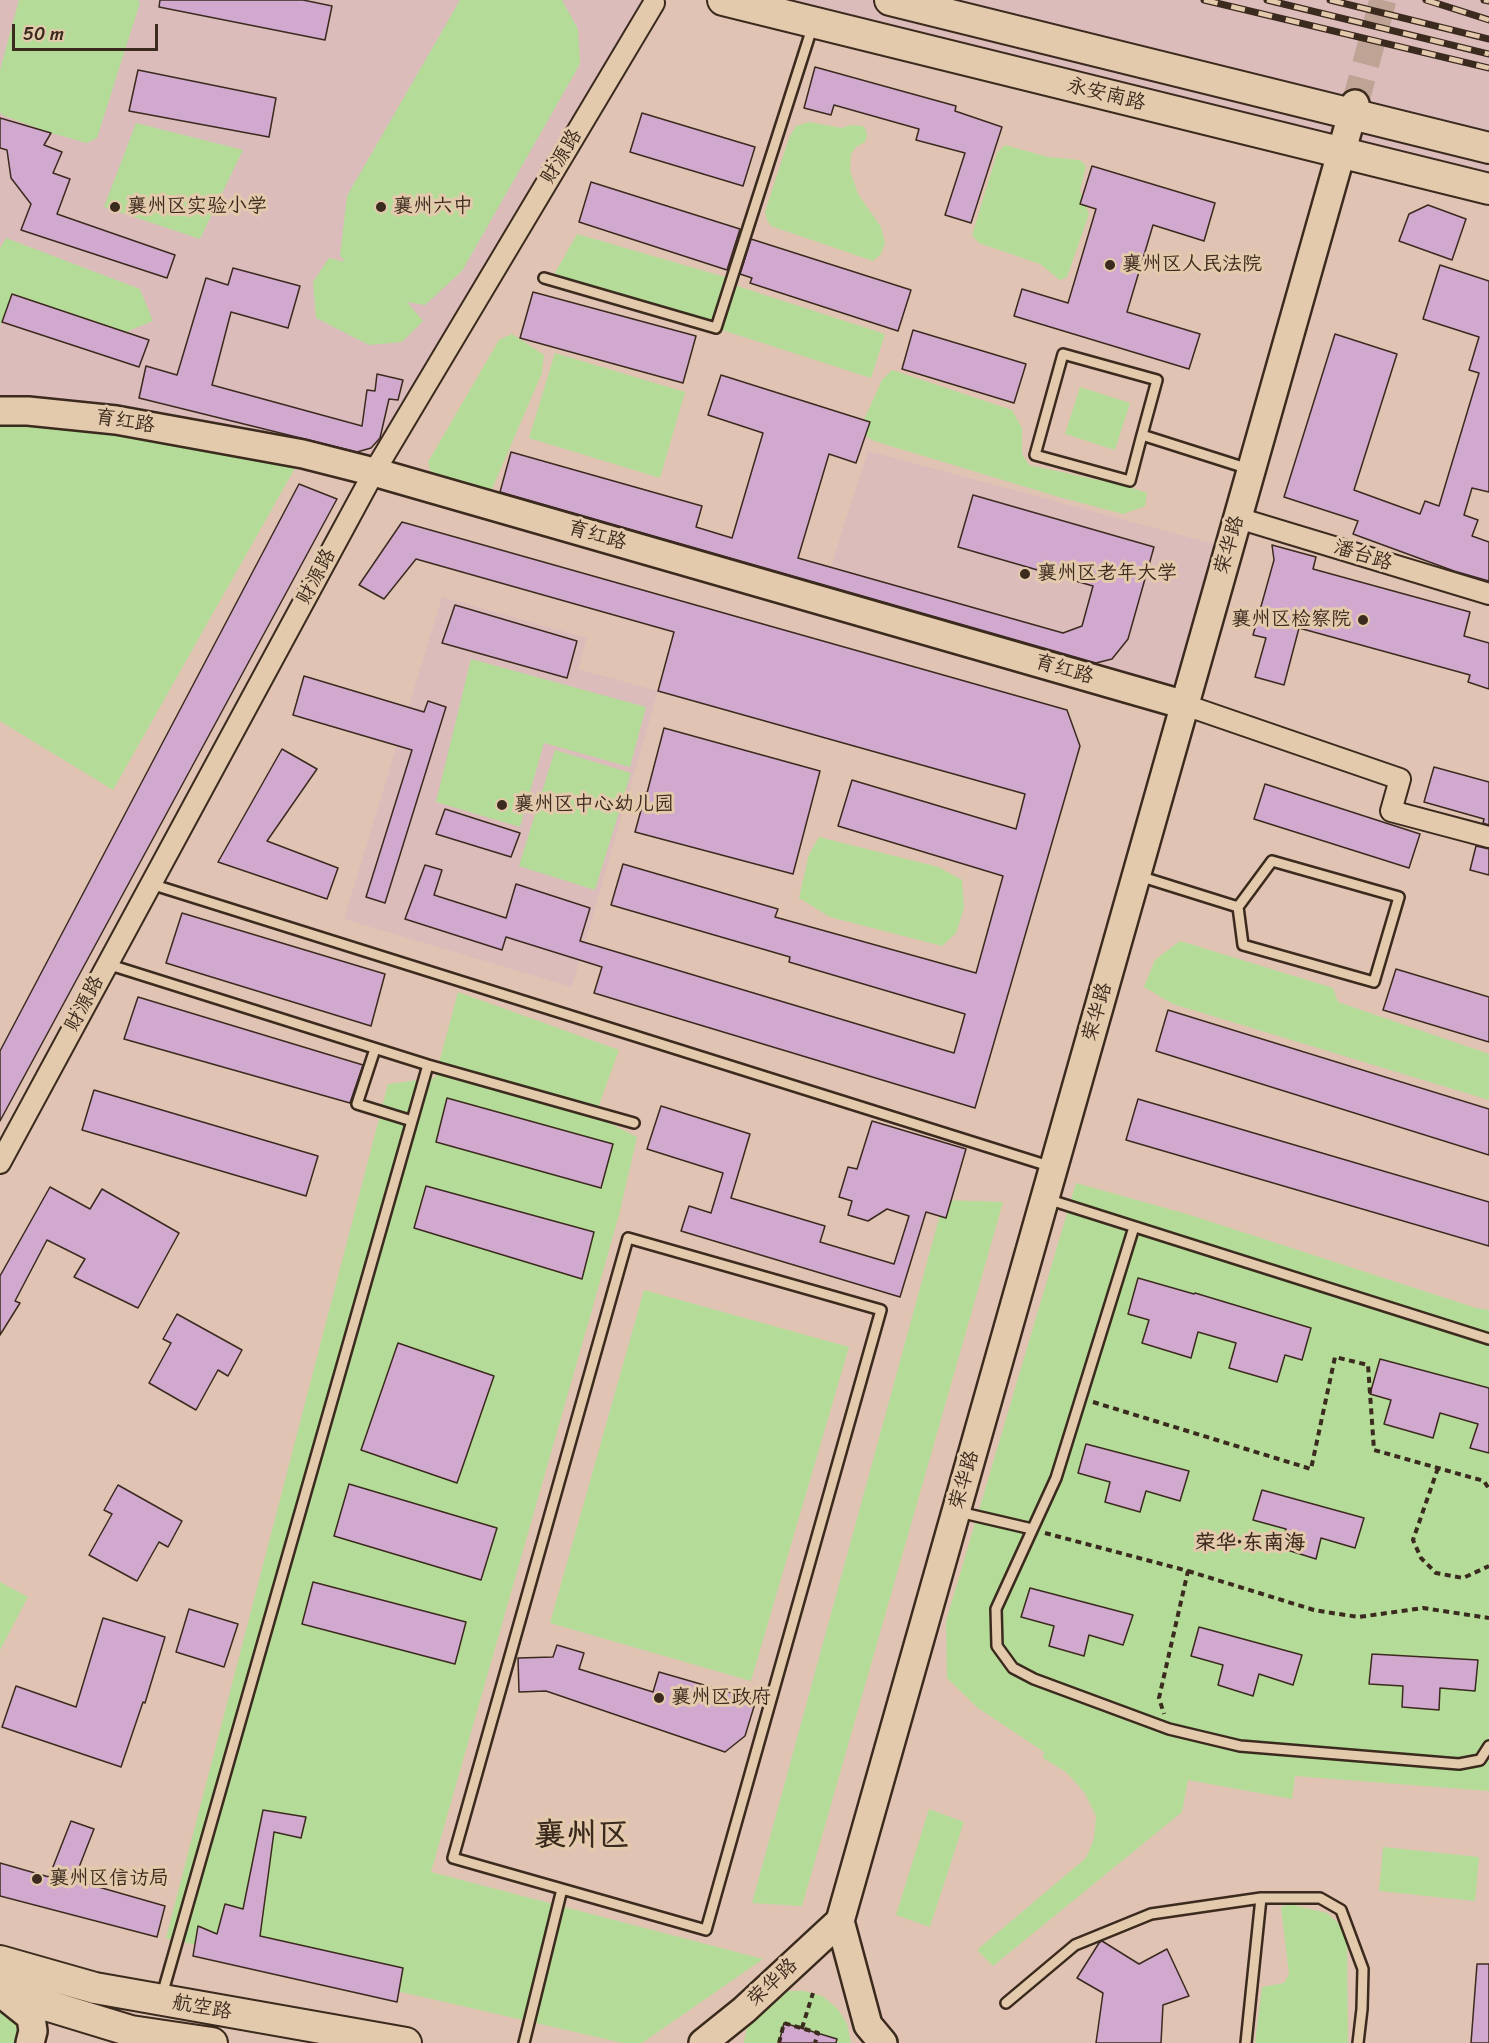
<!DOCTYPE html>
<meta charset="utf-8">
<style>
body{margin:0}
#map{position:relative;width:1489px;height:2043px;overflow:hidden;background:#e0c3b3;font-family:Sriracha,sans-serif}
canvas{display:block}
.scale{position:absolute;left:12px;top:24px;width:146px;height:27px;box-sizing:border-box;border:3px solid #3b2a1e;border-top:0;padding-left:8px;font-size:18px;line-height:21px;white-space:nowrap;color:#3b2a1e;-webkit-text-stroke:4px #e4caac;paint-order:stroke}
</style>
<div id="map">
<canvas width="1489" height="2043"></canvas>
<div class="scale">50 m</div>
</div>
<script>
const context = document.querySelector('canvas').getContext('2d');
context.lineJoin = 'round';
function fillPath(path, color) {
  context.fillStyle = color;
  context.fill(path, 'evenodd');
}
function poly(rows) {
  const path = new Path2D();
  for (const r of rows) {
    path.moveTo(r[0], r[1]);
    for (let i = 2; i < r.length; i += 2) path.lineTo(r[i], r[i + 1]);
  }
  return path;
}
function strokePath(path, color, width, dash) {
  context.strokeStyle = color;
  context.lineWidth = width;
  context.lineCap = dash ? 'butt' : 'round';
  context.setLineDash(dash || []);
  context.stroke(path);
}
function label(font, color, halo, rows, align = 'center') {
  context.font = font + ' Sriracha,"LXGW WenKai TC",sans-serif';
  context.lineWidth = 6;
  context.setLineDash([]);
  context.textBaseline = 'middle';
  context.strokeStyle = halo;
  context.fillStyle = color;
  for (const [text, x, y, turn = 0] of rows) {
    context.save();
    context.translate(x, y);
    context.rotate((+turn || 0) * Math.PI / 180);
    context.textAlign = isNaN(turn) ? turn : align;
    if (halo) context.strokeText(text, 0, 0);
    context.fillText(text, 0, 0);
    context.restore();
  }
}
fillPath(poly([
 [0,0,637,0,654,3,374,472,0,411],
 [749,0,1489,0,1489,178],
 [868,451,1229,548,1185,705,820,600],
 [442,597,587,638,578,669,658,691,572,987,344,919]
]), '#dcbbbb');
fillPath(poly([
 [19,0,138,0,140,3,97,138,87,143,51,133,2,115,0,112,0,70],
 [460,0,562,0,578,29,580,64,462,271,425,305,407,302,423,321,402,342,369,345,316,318,313,282,329,258,345,262,340,255,347,196],
 [809,122,842,128,851,125,863,126,866,130,867,136,865,142,856,147,851,154,850,171,858,194,881,227,885,243,881,254,873,261,771,226,767,220,765,212,789,138,796,126],
 [136,123,243,150,200,239,104,207],
 [1005,145,1048,157,1080,160,1086,166,1080,191,1089,214,1067,277,1060,280,1040,264,979,243,972,235,997,153],
 [577,234,732,279,731,284,885,334,871,378,716,328,551,280],
 [6,238,140,289,153,321,126,332,13,294,0,326,0,248],
 [512,334,544,355,542,373,492,489,486,493,432,476,428,462,499,340],
 [555,353,685,392,660,478,529,438],
 [892,370,1012,410,1022,428,1022,454,1029,465,1126,486,1147,493,1145,506,1123,514,1059,497,874,441,859,431,882,380],
 [1080,387,1130,403,1115,450,1065,434],
 [0,411,303,454,113,790,0,721],
 [471,659,646,707,630,767,544,743,520,827,436,802],
 [555,750,631,773,595,890,519,866],
 [819,837,938,867,962,880,964,908,956,933,942,946,830,917,799,898,809,854],
 [1180,941,1333,988,1338,1002,1489,1054,1489,1100,1173,1004,1144,987,1155,960],
 [458,992,619,1050,595,1116,637,1137,619,1215,431,1872,763,1959,642,2043,623,2043,166,1938,388,1084,435,1078],
 [1076,1183,1190,1215,1476,1308,1489,1310,1489,1791,1295,1776,1292,1799,1188,1780,1182,1812,993,1966,977,1950,1086,1858,1094,1839,1096,1816,1084,1792,1066,1772,1043,1758,1044,1752,978,1708,947,1678,946,1621],
 [944,1200,1003,1202,802,1906,752,1903],
 [644,1290,849,1347,751,1681,550,1623],
 [0,1582,28,1597,0,1650],
 [929,1809,964,1822,930,1927,896,1915],
 [1383,1847,1479,1857,1475,1901,1379,1891],
 [1289,1904,1327,1913,1338,1923,1347,1942,1348,2043,1255,2043,1262,1987,1284,1983,1289,1974,1281,1907],
 [786,1991,805,1991,822,1996,837,2008,847,2024,851,2043,744,2043,748,2021,770,1997],
 [0,1992,30,2043,0,2043]
]), '#b4dc98');
const building = poly([
 [160,0,303,0,332,6,325,40,159,7,160,0],
 [815,67,956,106,955,111,1002,127,971,223,945,215,965,153,916,140,919,129,834,105,831,115,804,108,815,67],
 [138,70,276,98,269,137,129,111,138,70],
 [642,113,755,147,743,186,630,152,642,113],
 [0,118,51,133,44,145,62,152,53,173,70,179,57,214,175,255,167,278,21,230,31,204,11,178,7,150,0,148,0,118],
 [1092,166,1215,203,1204,241,1153,225,1127,312,1200,334,1189,369,1014,316,1022,289,1068,303,1096,209,1080,204,1092,166],
 [591,182,740,229,727,270,579,222,591,182],
 [1428,205,1466,219,1452,260,1399,241,1409,214,1428,205],
 [751,239,911,290,898,331,750,283,752,278,740,274,751,239],
 [1440,265,1489,281,1489,492,1472,488,1464,515,1478,520,1472,536,1489,542,1489,581,1454,571,1353,534,1358,521,1284,497,1335,334,1397,354,1354,490,1420,514,1425,501,1439,506,1479,373,1469,370,1479,337,1423,319,1440,265],
 [233,268,300,286,288,328,231,312,212,385,362,426,367,390,375,391,377,374,403,380,398,400,389,399,380,438,371,448,357,452,139,398,146,366,177,375,206,278,228,285,233,268],
 [533,292,696,336,683,383,520,338,533,292],
 [12,294,149,340,139,367,2,322,12,294],
 [913,330,1026,364,1014,403,902,369,913,330],
 [721,375,870,422,856,463,829,454,798,558,1063,633,1082,626,1093,586,958,547,973,495,1154,547,1128,639,1112,659,1096,663,500,492,511,452,702,506,696,527,732,538,763,433,708,415,721,375],
 [299,484,337,499,0,1121,0,1051,299,484],
 [402,522,1067,710,1080,746,975,1108,594,993,602,967,506,937,502,950,405,919,425,865,442,870,434,895,506,918,516,884,590,908,580,941,954,1053,965,1014,789,962,790,957,611,905,623,864,778,909,775,917,976,973,1003,876,838,826,852,780,1016,829,1025,794,658,691,674,632,416,559,384,599,359,585,402,522],
 [1272,545,1316,557,1313,569,1470,612,1464,636,1489,643,1489,689,1468,682,1470,675,1299,628,1284,685,1255,677,1266,638,1253,635,1274,560,1272,545],
 [455,605,577,641,567,678,442,643,455,605],
 [304,676,424,712,428,701,446,707,385,903,366,897,412,750,293,715,304,676],
 [664,728,820,771,793,874,635,832,646,792,647,793,664,728],
 [282,749,317,769,267,841,338,868,327,899,218,862,282,749],
 [1434,767,1489,782,1489,825,1483,823,1484,819,1424,802,1434,767],
 [1265,784,1420,834,1409,868,1254,819,1265,784],
 [445,809,520,833,511,857,436,834,445,809],
 [1476,846,1489,849,1489,875,1470,870,1476,846],
 [182,913,385,974,371,1026,166,963,182,913],
 [1396,969,1489,997,1489,1042,1383,1010,1396,969],
 [138,997,363,1065,350,1103,124,1039,138,997],
 [1168,1010,1489,1109,1489,1155,1156,1051,1168,1010],
 [94,1090,318,1156,306,1196,82,1130,94,1090],
 [447,1098,613,1144,601,1188,436,1142,447,1098],
 [1138,1099,1489,1202,1489,1246,1126,1140,1138,1099],
 [661,1106,750,1134,731,1198,825,1226,820,1242,894,1264,909,1216,887,1209,868,1221,848,1215,852,1201,839,1197,848,1167,857,1169,872,1121,966,1149,946,1218,926,1212,900,1297,681,1231,689,1206,711,1213,723,1173,647,1149,661,1106],
 [426,1186,594,1232,582,1279,414,1228,426,1186],
 [50,1187,90,1209,102,1189,179,1233,138,1308,74,1277,85,1259,47,1240,15,1301,20,1303,0,1335,0,1276,50,1187],
 [1138,1278,1194,1294,1195,1293,1311,1328,1302,1360,1285,1355,1277,1382,1229,1368,1236,1343,1198,1332,1191,1358,1142,1343,1149,1320,1128,1314,1138,1278],
 [177,1314,242,1350,228,1376,218,1370,196,1410,149,1383,171,1343,163,1339,177,1314],
 [398,1343,494,1376,457,1483,361,1450,398,1343],
 [1380,1359,1489,1388,1489,1453,1470,1448,1478,1424,1440,1413,1433,1438,1384,1424,1391,1400,1370,1394,1380,1359],
 [1086,1444,1189,1471,1180,1501,1146,1491,1140,1512,1105,1502,1110,1482,1078,1473,1086,1444],
 [349,1484,497,1528,481,1580,334,1536,349,1484],
 [118,1485,182,1521,168,1547,159,1542,137,1581,89,1555,112,1514,104,1510,118,1485],
 [1262,1490,1364,1518,1355,1548,1321,1538,1316,1559,1281,1548,1286,1529,1253,1520,1262,1490],
 [313,1582,466,1622,455,1664,302,1624,313,1582],
 [1030,1588,1133,1615,1123,1645,1089,1635,1084,1656,1049,1646,1054,1626,1021,1617,1030,1588],
 [189,1609,238,1624,224,1667,176,1652,189,1609],
 [103,1618,165,1637,145,1703,143,1702,121,1767,2,1727,16,1686,76,1707,103,1618],
 [1199,1627,1302,1655,1293,1685,1259,1674,1253,1696,1218,1685,1223,1665,1191,1656,1199,1627],
 [557,1645,584,1653,579,1669,653,1692,659,1672,756,1700,745,1736,725,1752,546,1691,519,1692,518,1658,553,1657,557,1645],
 [1372,1654,1478,1660,1475,1691,1440,1688,1439,1710,1402,1707,1403,1686,1369,1684,1372,1654],
 [263,1810,306,1817,301,1838,274,1832,260,1936,403,1968,397,2002,193,1956,198,1926,217,1934,225,1904,243,1909,263,1810],
 [71,1821,94,1829,74,1880,165,1906,157,1937,0,1896,0,1863,49,1877,71,1821],
 [1102,1941,1139,1964,1167,1949,1189,1996,1163,2005,1161,2043,1096,2043,1103,1993,1077,1978,1099,1943,1102,1941],
 [1477,1964,1489,1964,1489,2043,1471,2043,1477,1964],
 [784,2023,837,2039,836,2043,779,2043,784,2023]
]);
fillPath(building, '#d1a8ce');
strokePath(building, '#3b2a1e', 1.5);
strokePath(poly([
 [1355,104,1383,0]
]), '#bfa495', 27, [27, 14]);
const lane = poly([
 [544,278,716,328,813,25],
 [1142,435,1130,481,1035,455,1063,354,1157,380,1142,435,1249,469],
 [1272,861,1399,897,1374,982,1243,945,1238,907,1272,861],
 [1139,876,1238,907],
 [151,884,1052,1167],
 [107,964,428,1065,634,1123],
 [375,1049,357,1104,412,1121],
 [1047,1199,1489,1339],
 [1134,1227,1056,1478,996,1609,997,1646,1013,1668,1034,1679,1169,1729,1240,1746,1459,1764,1480,1760,1489,1746],
 [628,1238,881,1310,706,1930,453,1858,628,1238],
 [959,1512,1032,1529],
 [162,1995,428,1065],
 [1006,2003,1075,1945,1151,1914,1261,1898],
 [524,2043,562,1889],
 [1246,2043,1261,1898,1320,1898,1341,1910,1363,1969,1362,2009,1358,2043]
]);
const street = poly([
 [1238,518,1489,594],
 [1185,705,1400,779,1391,811,1489,837],
 [0,1163,374,472,654,3]
]);
const secondary = poly([
 [0,411,28,411,116,420,303,454,374,472,1185,705],
 [1,1993,31,2017,33,2031,30,2043],
 [703,2043,744,2010,840,1921],
 [883,2043,868,2025,840,1921,1355,104]
]);
const primary = poly([
 [723,0,1489,189],
 [890,0,1489,148],
 [0,1961,95,1988,406,2043],
 [0,1991,131,2031,212,2043]
]);
strokePath(lane, '#3b2a1e', 14);
strokePath(street, '#3b2a1e', 24);
strokePath(secondary, '#3b2a1e', 32);
strokePath(primary, '#3b2a1e', 34);
strokePath(poly([
 [1093,1402,1311,1469,1335,1357,1368,1365,1374,1450,1484,1481,1489,1489],
 [1438,1468,1413,1540,1421,1558,1436,1573,1463,1578,1489,1566],
 [1045,1533,1188,1571,1159,1698,1164,1714],
 [1188,1571,1314,1610,1332,1613,1359,1617,1423,1608,1489,1618],
 [802,2028,813,1993],
 [779,2043,784,2023,818,2033,815,2043]
]), '#3b2a1e', 4, [6, 4.5]);
strokePath(lane, '#e4caac', 9);
strokePath(street, '#e4caac', 20);
strokePath(secondary, '#e4caac', 27);
strokePath(primary, '#e4caac', 30);
const rail = poly([
 [1204,0,1489,68],
 [1267,0,1489,54],
 [1330,0,1489,39],
 [1426,0,1489,20],
 [1484,0,1489,1]
]);
strokePath(rail, '#3b2a1e', 7);
strokePath(rail, '#e4caac', 4.5, [14]);
for (const [x, y, r, color] of [
 [115,207,6,"#3b2a1e"],
 [381,207,6,"#3b2a1e"],
 [1110,265,6,"#3b2a1e"],
 [1025,574,6,"#3b2a1e"],
 [1363,620,6,"#3b2a1e"],
 [502,805,6,"#3b2a1e"],
 [659,1698,6,"#3b2a1e"],
 [37,1879,6,"#3b2a1e"]
]) {
  const dot = new Path2D();
  dot.arc(x, y, r, 0, 2 * Math.PI);
  context.fillStyle = color;
  context.fill(dot);
  strokePath(dot, '#e4caac', 2);
}
label('20px', '#3b2a1e', '#e4caac', [
 ["永安南路",1106,95,14],
 ["财源路",562,157,-59],
 ["育红路",125,422,9],
 ["育红路",597,536,16],
 ["荣华路",1230,545,-74],
 ["潘台路",1363,556,17],
 ["财源路",317,577,-62],
 ["育红路",1064,670,16],
 ["财源路",85,1004,-62],
 ["荣华路",1098,1012,-74],
 ["荣华路",965,1480,-74],
 ["荣华路",773,1983,-43],
 ["航空路",202,2008,10]
]);
label('20px', '#3b2a1e', '#e4caac', [
 ["襄州区实验小学",127,207],
 ["襄州六中",393,207],
 ["襄州区人民法院",1122,265],
 ["襄州区老年大学",1037,574],
 ["襄州区检察院",1351,620,"right"],
 ["襄州区中心幼儿园",514,805],
 ["襄州区政府",671,1698],
 ["襄州区信访局",49,1879]
], 'left');
label('bold 21px', '#3b2a1e', '#e4caac', [
 ["荣华·东南海",1250,1544]
]);
label('bold 32px', '#3b2a1e', '#e4caac', [
 ["襄州区",582,1837]
]);
</script>
